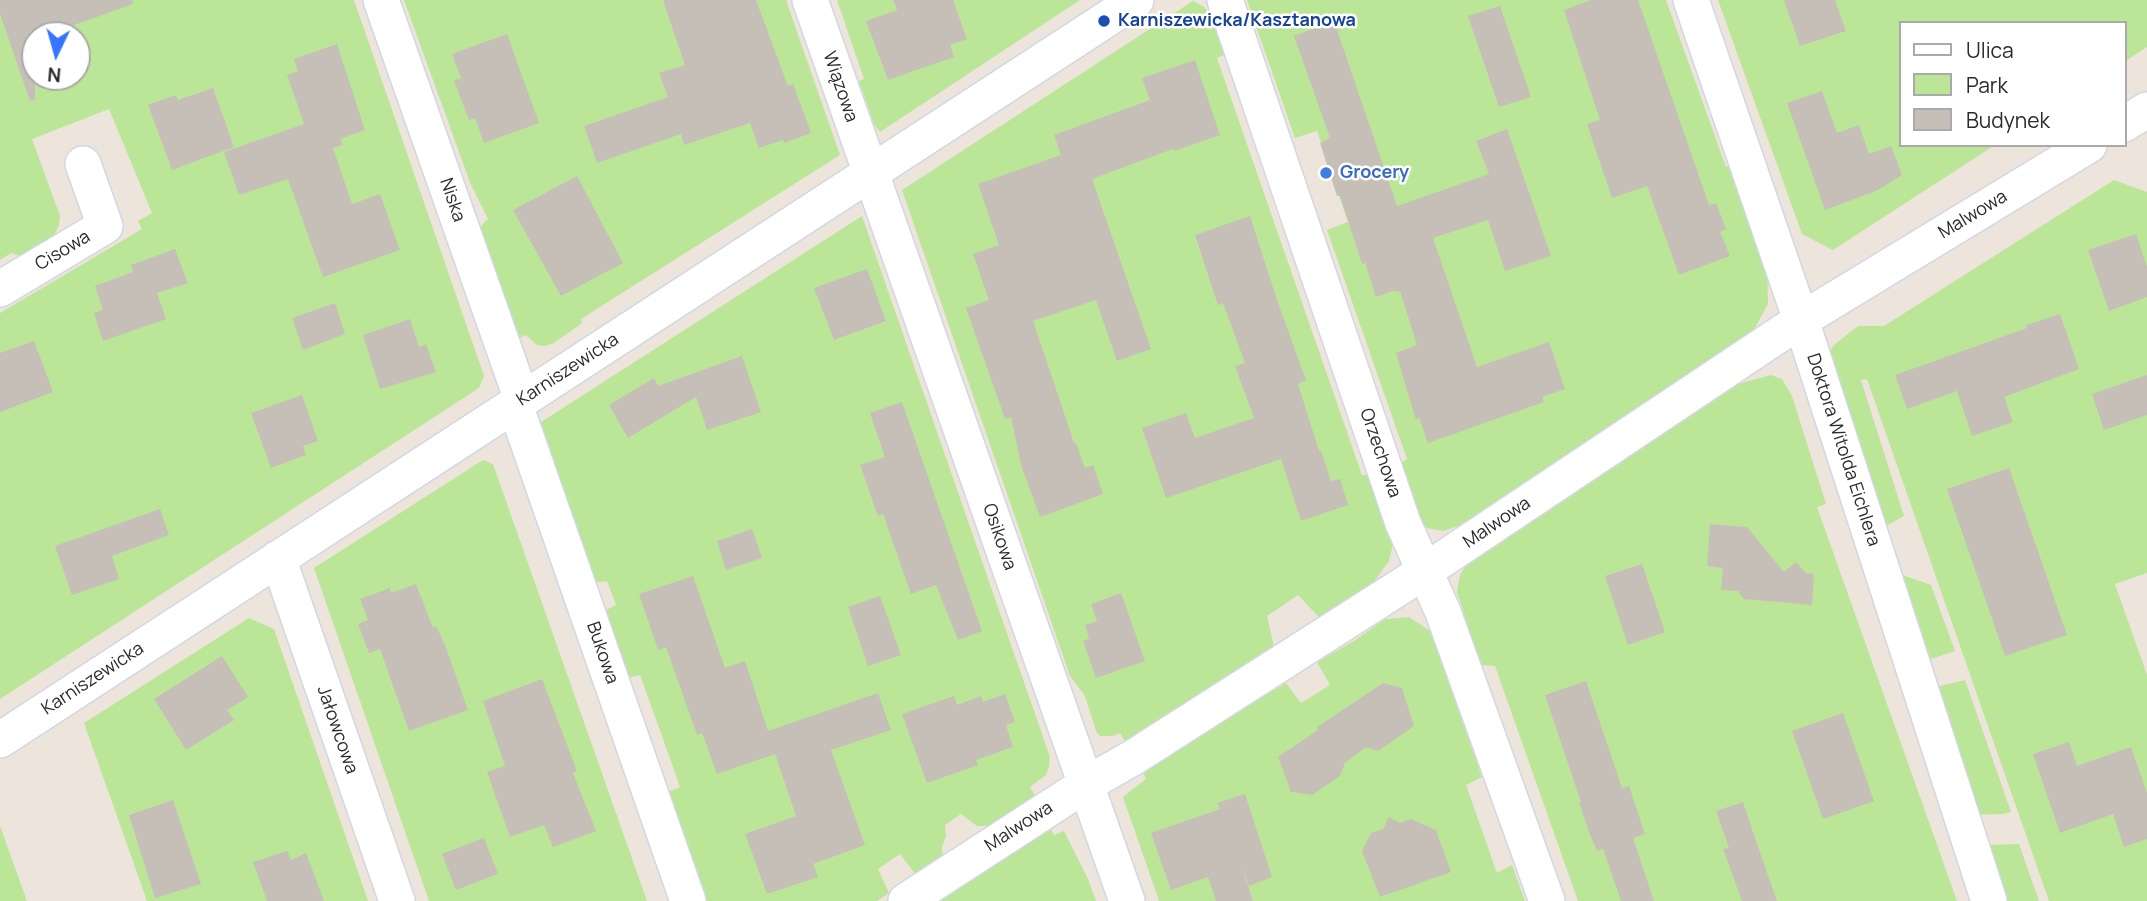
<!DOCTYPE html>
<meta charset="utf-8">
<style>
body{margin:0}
#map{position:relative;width:2147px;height:901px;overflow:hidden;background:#ede4dc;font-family:Manrope,sans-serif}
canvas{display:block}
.legend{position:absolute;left:1899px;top:21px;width:228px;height:126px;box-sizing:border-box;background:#fff;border:2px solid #aaa;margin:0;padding:9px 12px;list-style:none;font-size:21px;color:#2b2b2b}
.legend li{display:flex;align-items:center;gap:14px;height:35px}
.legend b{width:35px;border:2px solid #aaa}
.north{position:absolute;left:21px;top:21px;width:70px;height:70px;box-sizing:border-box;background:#fff;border:2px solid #aaa;border-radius:50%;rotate:185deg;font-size:19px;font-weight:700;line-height:28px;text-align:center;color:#2b2b2b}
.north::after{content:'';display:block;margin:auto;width:24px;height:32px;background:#3774ff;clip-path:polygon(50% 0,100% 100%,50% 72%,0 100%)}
</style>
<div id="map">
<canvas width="2147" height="901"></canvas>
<ul class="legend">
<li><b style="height:9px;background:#fff"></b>Ulica</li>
<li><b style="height:19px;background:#bbe697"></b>Park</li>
<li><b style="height:19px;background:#c6bfb8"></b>Budynek</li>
</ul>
<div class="north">N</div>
</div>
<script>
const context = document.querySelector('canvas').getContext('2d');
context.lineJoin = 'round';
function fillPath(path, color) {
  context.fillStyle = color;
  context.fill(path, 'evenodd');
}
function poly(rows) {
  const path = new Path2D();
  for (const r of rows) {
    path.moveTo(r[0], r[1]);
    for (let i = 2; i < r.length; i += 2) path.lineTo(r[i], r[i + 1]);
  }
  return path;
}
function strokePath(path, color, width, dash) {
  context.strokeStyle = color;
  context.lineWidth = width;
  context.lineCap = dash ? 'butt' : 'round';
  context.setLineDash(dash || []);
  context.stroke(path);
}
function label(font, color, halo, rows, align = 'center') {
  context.font = font + ' Manrope,sans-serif';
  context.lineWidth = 5;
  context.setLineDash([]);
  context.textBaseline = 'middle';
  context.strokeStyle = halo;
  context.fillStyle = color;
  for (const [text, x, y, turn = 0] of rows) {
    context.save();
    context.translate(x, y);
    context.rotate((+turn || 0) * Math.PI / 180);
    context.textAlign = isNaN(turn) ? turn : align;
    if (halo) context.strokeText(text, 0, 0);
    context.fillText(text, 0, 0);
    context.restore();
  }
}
fillPath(poly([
 [0,0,354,0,484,376,479,388,0,699,0,313,142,229,138,221,152,213,109,109,32,139,60,216,59,225,53,238,36,248,19,256,11,253,0,260],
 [35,35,77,35,77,77,35,77],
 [404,0,786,0,840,155,581,319,582,323,554,343,545,346,537,345,526,335,517,339,478,229,488,219,471,185],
 [837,0,1080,0,880,132,874,124,859,81,864,79],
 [1247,0,1666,0,1726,167,1737,164,1767,257,1768,304,1750,337,1461,525,1443,531,1427,528,1415,514,1401,463,1407,459,1327,230,1348,222,1317,131,1295,138],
 [1718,0,2147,0,2147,47,2124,62,2124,23,1900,23,1900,145,1995,145,1833,250,1802,234],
 [1193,1,1204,7,1214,19,1226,54,1217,58,1362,475,1371,475,1392,537,1392,548,1389,561,1374,582,1319,617,1298,595,1267,616,1274,647,1126,743,1120,733,1113,736,1100,736,1096,731,1085,696,1070,676,902,190],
 [2114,180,2147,192,2147,573,2115,584,2147,675,2147,901,2049,901,1867,379,1861,380,1904,516,1877,531,1821,361,1835,344,1858,326,1884,326],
 [862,216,1050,757,1049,767,1046,775,1030,787,1036,797,990,826,977,826,961,814,945,825,946,836,942,847,943,858,916,875,900,854,878,869,889,893,877,901,704,901,666,793,680,787,672,764,640,675,624,679,602,612,616,605,607,581,592,583,538,424],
 [1771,375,1782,379,1792,396,1826,504,1817,507,1957,901,1578,901,1495,666,1481,665,1457,592,1460,575,1468,562,1476,554,1738,384],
 [483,460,493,464,647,901,429,901,314,568],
 [1888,570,1931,585,1955,651,1919,663],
 [1409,617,1430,631,1482,777,1466,785,1497,873,1512,865,1525,901,1159,901,1123,797,1146,779,1142,769,1286,683,1301,703,1330,685,1317,662,1354,641,1385,619],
 [249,618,274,629,368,901,147,901,84,723],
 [1965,680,2011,812,2002,814,1967,815,1928,689],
 [0,826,27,901,0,901],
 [1050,828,1054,835,1064,831,1088,879,1096,901,936,901],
 [2019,844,2039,901,2002,901,1986,845]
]), '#bbe697');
fillPath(poly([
 [0,0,132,0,133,4,46,35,35,35,35,100,30,101,0,14],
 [663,0,756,0,788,86,793,84,811,133,784,143,783,140,759,148,750,123,684,145,681,134,597,163,584,126,668,97,659,73,685,65],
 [893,0,953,0,967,39,950,45,954,57,888,80,866,21,897,10],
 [1591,0,1638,0,1709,205,1716,203,1726,229,1720,232,1730,256,1679,275,1647,186,1612,198,1587,124,1600,120,1564,10],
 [1784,0,1835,0,1846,31,1800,46],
 [1500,6,1531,97,1499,107,1468,16],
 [1334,21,1397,206,1489,174,1476,141,1507,129,1551,256,1505,271,1488,220,1433,238,1477,367,1549,342,1565,389,1542,397,1544,402,1428,443,1419,418,1416,420,1396,353,1417,345,1400,291,1396,292,1395,290,1376,297,1365,263,1362,264,1340,196,1337,196,1320,143,1330,138,1294,36],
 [507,34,539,123,484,143,475,118,469,120,454,80,461,78,452,54],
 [337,44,365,130,340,139,343,145,333,148,352,204,380,194,400,250,323,277,288,179,239,195,224,152,304,124,287,75,298,71,294,59],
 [1195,60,1220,135,1174,151,1173,149,1092,179,1151,349,1117,361,1096,300,1033,321,1074,443,1076,443,1085,468,1093,465,1103,494,1040,517,1021,465,1011,417,1005,419,966,308,989,300,973,254,999,245,978,184,1061,155,1054,135,1150,100,1142,78],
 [213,88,234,147,172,170,148,105,176,95,178,100],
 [1822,91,1837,133,1859,125,1869,154,1891,146,1902,175,1878,190,1825,210,1787,103],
 [577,176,623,263,561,296,513,210],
 [1250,216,1278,303,1306,380,1298,384,1319,451,1321,451,1331,481,1340,479,1348,505,1301,521,1281,459,1166,498,1142,428,1186,413,1195,438,1254,418,1235,366,1245,363,1223,303,1218,305,1195,235],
 [2136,234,2147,267,2147,297,2109,311,2088,250],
 [175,249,188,283,157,293,166,319,103,341,94,313,103,310,95,286,133,272,131,265],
 [867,269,886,321,834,340,814,288],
 [335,303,345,334,303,350,292,318],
 [2060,314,2079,369,2004,397,2013,422,1972,436,1957,391,1907,409,1895,375,2027,328,2026,325],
 [410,319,419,347,426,344,436,372,380,389,363,335],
 [34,341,53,392,0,412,0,353],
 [742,356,761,412,707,430,696,397,628,438,609,405,654,378,658,386],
 [2147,375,2147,415,2104,430,2092,394],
 [302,395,318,441,303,446,306,455,271,468,251,413],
 [902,402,982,631,958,640,936,585,911,594,883,514,878,516,860,465,885,457,870,413],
 [2009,468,2067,635,2005,656,1947,489],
 [160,509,169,535,112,556,119,579,72,595,55,546],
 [1710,524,1747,527,1784,572,1796,562,1806,573,1814,574,1812,605,1744,599,1738,591,1721,590,1723,568,1707,566],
 [752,529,762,558,726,570,717,541],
 [1642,564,1665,632,1628,645,1605,576],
 [693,576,725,668,745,661,768,731,878,693,891,730,831,750,865,845,813,864,818,877,767,894,745,834,796,816,775,754,717,774,702,733,697,735,666,647,658,650,639,594],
 [416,584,433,628,436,626,445,645,468,710,409,731,380,649,369,653,358,624,368,620,360,599,390,588,391,593],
 [1121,593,1145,661,1096,678,1083,641,1089,639,1085,625,1097,621,1091,604],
 [880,596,901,655,868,666,848,607],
 [222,656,248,697,227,710,234,720,186,750,154,699],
 [542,679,577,771,573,773,596,831,553,847,544,825,510,837,487,772,505,766,483,701],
 [1586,681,1622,788,1629,786,1645,834,1633,838,1654,901,1621,901,1603,849,1597,851,1590,835,1579,802,1581,802,1545,695],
 [1383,683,1402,688,1414,726,1378,751,1366,747,1345,763,1340,776,1312,795,1291,792,1278,757,1318,730,1317,727],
 [1005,694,1015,722,1006,725,1013,747,976,760,978,765,927,783,902,714,954,696,957,705,981,696,983,702],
 [1843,713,1874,801,1823,819,1792,731],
 [2069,742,2077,766,2131,747,2147,793,2147,839,2124,847,2113,814,2060,833,2033,754],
 [1245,794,1272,877,1249,886,1240,862,1253,901,1216,901,1208,877,1171,890,1151,833,1220,809,1217,803],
 [173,800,201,884,155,898,129,815],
 [1743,802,1755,838,1777,901,1742,901,1723,849,1729,848,1716,811],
 [1389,817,1400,823,1411,819,1436,830,1451,872,1380,897,1362,851,1371,833,1383,829],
 [484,838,498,874,456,890,442,854],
 [287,851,291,860,306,853,324,901,267,901,253,862]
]), '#c6bfb8');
const minor = poly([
 [381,0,522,400],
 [810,0,1127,901],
 [1225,0,1403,523,1443,612,1547,901],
 [1691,0,1801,320,1989,901],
 [2124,124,2147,110],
 [0,289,105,226,83,164],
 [515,405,688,901],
 [278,558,397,901],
 [0,740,1136,0],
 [906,901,1085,785,1134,757,1425,571,1801,320,2089,145]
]);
strokePath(minor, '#d1d7e4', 38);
strokePath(minor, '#fff', 35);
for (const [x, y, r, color] of [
 [1104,21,7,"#1a4fb4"],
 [1326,173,7,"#3f7fe0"]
]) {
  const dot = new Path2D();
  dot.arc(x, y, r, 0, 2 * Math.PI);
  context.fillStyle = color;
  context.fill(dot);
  strokePath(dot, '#fff', 2.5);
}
label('bold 18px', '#164399', '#fff', [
 ["Karniszewicka/Kasztanowa",1118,21]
], 'left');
label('18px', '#2b2b2b', '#fff', [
 ["Wiązowa",840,87,71],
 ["Niska",452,200,71],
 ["Malwowa",1973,215,-31],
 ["Cisowa",63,251,-31],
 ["Karniszewicka",568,370,-33],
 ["Doktora Witolda Eichlera",1843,450,72],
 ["Orzechowa",1380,453,71],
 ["Malwowa",1497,523,-34],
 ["Osikowa",999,537,71],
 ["Bukowa",602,653,71],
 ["Karniszewicka",93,679,-33],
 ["Jałowcowa",337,730,71],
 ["Malwowa",1019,827,-33]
]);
label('bold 18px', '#366cbe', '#fff', [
 ["Grocery",1340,173]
], 'left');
</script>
